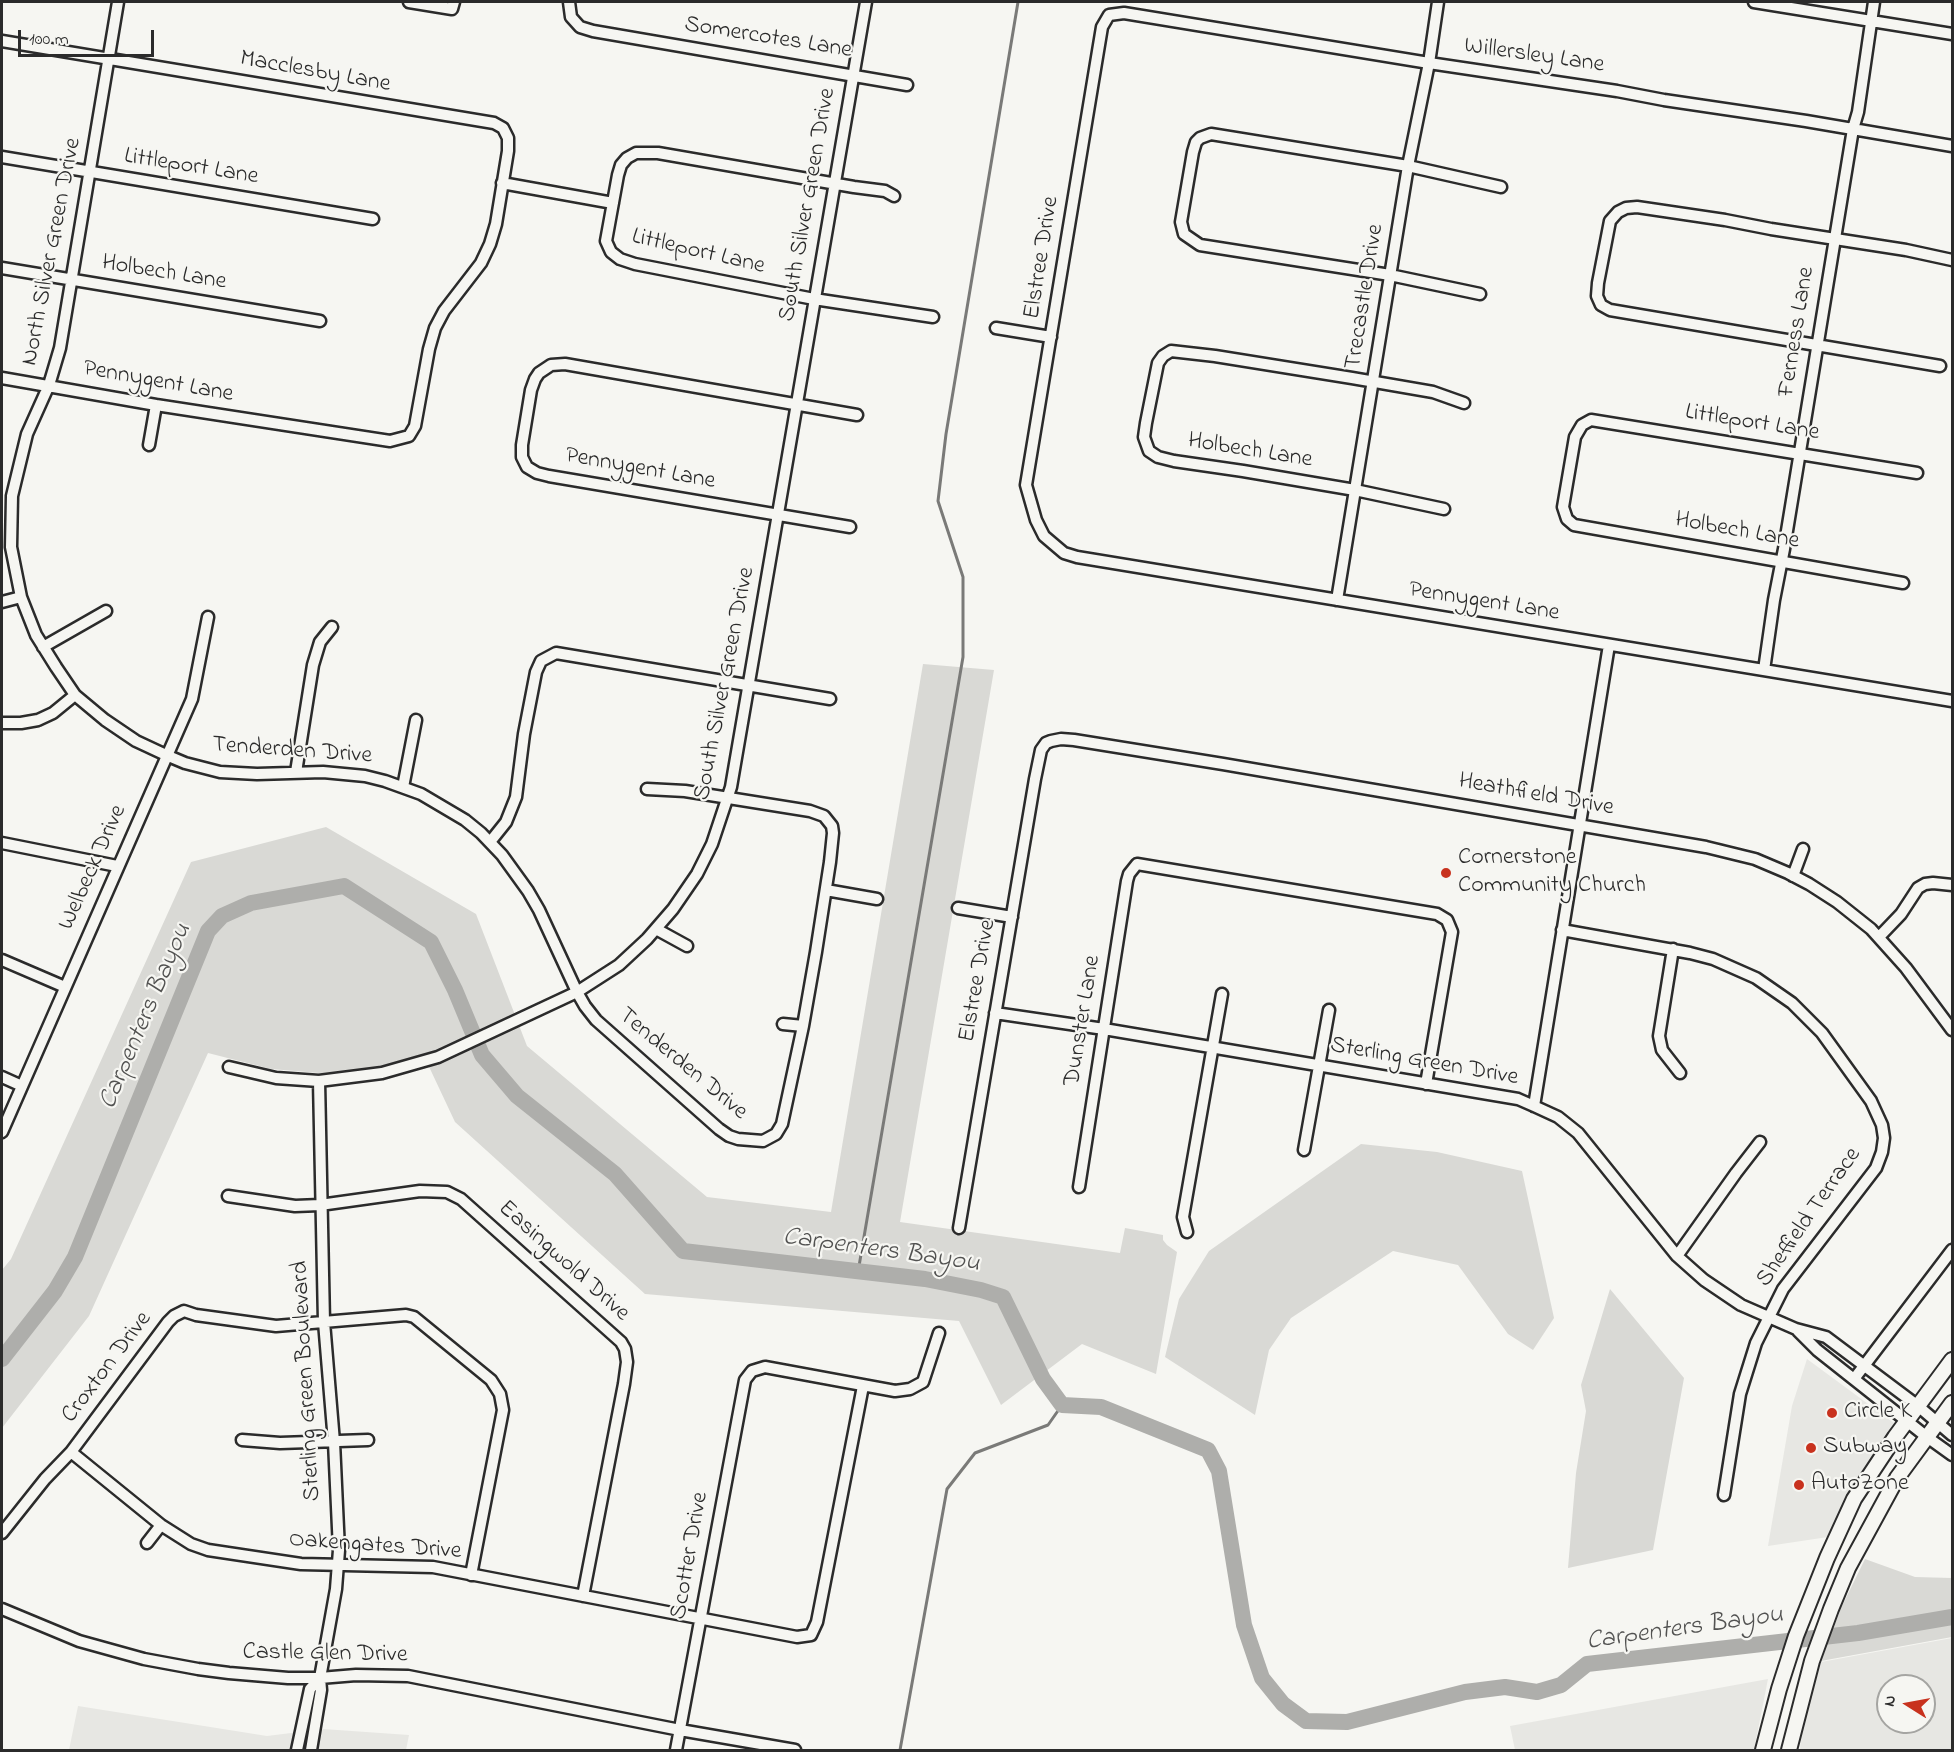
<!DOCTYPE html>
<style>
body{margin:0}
#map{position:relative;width:1954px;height:1752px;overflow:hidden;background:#f6f6f2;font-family:"Indie Flower",sans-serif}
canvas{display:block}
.frame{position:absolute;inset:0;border:3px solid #2b2b2b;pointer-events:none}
.north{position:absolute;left:1876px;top:1674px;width:60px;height:60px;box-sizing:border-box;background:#f6f6f2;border:2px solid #a5a5a2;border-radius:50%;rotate:281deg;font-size:16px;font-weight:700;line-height:24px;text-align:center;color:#2b2b2b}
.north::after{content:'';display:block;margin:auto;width:21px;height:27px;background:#c8321e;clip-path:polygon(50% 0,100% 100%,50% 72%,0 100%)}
.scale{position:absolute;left:18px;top:30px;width:136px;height:27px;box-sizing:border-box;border:3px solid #2b2b2b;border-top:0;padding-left:8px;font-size:18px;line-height:21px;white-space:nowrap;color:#2b2b2b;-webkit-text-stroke:4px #f6f6f2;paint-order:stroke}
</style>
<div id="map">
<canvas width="1954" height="1752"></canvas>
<div class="frame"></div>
<div class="north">N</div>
<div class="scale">100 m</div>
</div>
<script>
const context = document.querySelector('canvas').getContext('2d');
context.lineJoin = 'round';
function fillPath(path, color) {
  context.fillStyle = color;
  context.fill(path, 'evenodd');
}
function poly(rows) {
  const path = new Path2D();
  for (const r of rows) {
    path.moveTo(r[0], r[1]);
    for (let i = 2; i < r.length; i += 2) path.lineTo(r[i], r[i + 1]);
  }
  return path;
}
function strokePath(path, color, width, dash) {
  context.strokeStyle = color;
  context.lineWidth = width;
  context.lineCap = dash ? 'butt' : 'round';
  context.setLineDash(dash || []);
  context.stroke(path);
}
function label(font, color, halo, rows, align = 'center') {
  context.font = font + ' "Indie Flower",sans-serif';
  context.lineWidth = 4.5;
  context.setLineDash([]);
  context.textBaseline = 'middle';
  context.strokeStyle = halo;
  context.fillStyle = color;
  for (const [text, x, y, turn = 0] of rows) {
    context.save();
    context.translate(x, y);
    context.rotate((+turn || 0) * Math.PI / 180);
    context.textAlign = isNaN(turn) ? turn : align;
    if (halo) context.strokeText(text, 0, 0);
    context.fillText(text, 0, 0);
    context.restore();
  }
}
fillPath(poly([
 [1807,1359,1894,1423,1896,1430,1858,1484,1828,1537,1768,1546,1792,1406],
 [1952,1638,1952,1750,1800,1750,1801,1734,1821,1662],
 [1888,1686,1924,1686,1924,1722,1888,1722],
 [1768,1679,1754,1750,1515,1750,1510,1726],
 [78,1706,267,1736,323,1729,409,1735,406,1750,69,1750]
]), '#e7e7e3');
fillPath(poly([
 [923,664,994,670,900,1222,1120,1253,1125,1228,1163,1235,1163,1240,1167,1245,1177,1252,1156,1374,1082,1344,1001,1405,959,1321,645,1294,455,1122,424,1056,354,1072,319,1073,271,1069,208,1053,89,1316,2,1428,2,1270,11,1259,191,862,326,827,476,914,527,1046,707,1197,831,1212],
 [1361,1144,1437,1152,1522,1171,1554,1318,1533,1350,1508,1334,1458,1265,1393,1251,1291,1318,1269,1350,1255,1415,1165,1357,1179,1299,1209,1251],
 [1610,1289,1684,1378,1653,1550,1568,1568,1576,1473,1586,1411,1581,1385],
 [1865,1559,1915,1577,1952,1578,1952,1637,1821,1661,1841,1608]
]), '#d9d9d5');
strokePath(poly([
 [858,1272,963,657,963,577,938,501,946,434,1018,2],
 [900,1750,947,1489,975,1453,1048,1425,1062,1405]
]), '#7a7a78', 3);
strokePath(poly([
 [2,1359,55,1291,75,1257,208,931,222,916,251,903,344,886,431,942,455,990,482,1055,517,1096,615,1174,683,1251,925,1279,981,1290,1003,1297,1043,1379,1062,1405,1101,1407,1208,1450,1219,1471,1244,1625,1262,1678,1283,1704,1306,1721,1347,1722,1465,1692,1505,1687,1537,1692,1561,1685,1587,1664,1858,1633,1952,1617]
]), '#aeaeab', 16);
const street = poly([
 [118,2,60,348,49,385,27,434,12,496,11,547,21,597,36,635,56,667,75,695,105,720,136,741,166,755,185,763,220,772,257,774,323,772,365,776,385,781,421,794,465,820,481,833,502,855,528,891,539,910,577,992,585,1006,596,1020,719,1129,729,1136,738,1139,763,1141,776,1134,782,1124,803,1026,816,952,830,862,833,833,832,826,824,816,810,811,685,791,647,789],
 [409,2,452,9,454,2],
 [569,2,571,17,580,27,593,31,907,85],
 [1754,2,1952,34],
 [2,41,494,123,503,128,508,138,508,151,496,224,490,244,481,263,444,311,435,328,429,349,415,426,409,436,390,441,156,405,2,378],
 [1952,146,1806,121,1664,100,1617,91,1429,63,1124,13,1109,15,1102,27,1026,485,1036,520,1044,536,1064,553,1077,557,1952,701],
 [2,157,373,219],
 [502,183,613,203],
 [894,196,885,191,854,187,658,153,636,153,627,158,621,165,618,175,606,241,611,252,620,259,635,264,814,299,933,317],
 [2,268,320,321],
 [1480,294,1390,275,1200,245,1184,234,1181,222,1193,152,1196,142,1200,138,1211,134,1408,166,1501,187],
 [996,328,1051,337],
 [1940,366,1610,310,1601,305,1597,296,1598,283,1610,221,1618,212,1626,208,1637,207,1725,220,1771,229,1906,250,1952,260],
 [149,445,156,405],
 [1444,509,1355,490,1243,471,1174,461,1158,457,1149,451,1144,437,1146,423,1158,363,1163,356,1171,351,1215,356,1352,378,1433,392,1464,403],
 [850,527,549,476,537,473,527,467,522,457,522,445,531,390,535,379,539,373,551,365,565,364,857,415],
 [1903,583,1574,525,1567,519,1563,507,1575,437,1582,425,1591,420,1917,473],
 [1337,600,1408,166,1429,63,1438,2],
 [2,602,21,597],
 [43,647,106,611],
 [1764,670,1774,600,1784,549,1853,129,1858,112,1874,2],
 [2,723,21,723,38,720,53,713,75,695],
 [296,772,313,665,320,642,332,627],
 [403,787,416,720],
 [490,842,506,822,516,797,524,734,536,672,541,661,556,653,830,699],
 [2,843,117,866],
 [1793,876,1803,849],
 [826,890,877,899],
 [958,908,1012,917],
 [656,929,687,946],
 [1562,930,1690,953,1713,959,1756,978,1792,1003,1822,1033,1871,1101,1882,1125,1884,1138,1882,1152,1876,1168,1783,1289,1756,1343,1740,1394,1724,1495],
 [1879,937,1901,914,1918,888,1925,884,1933,883,1952,885],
 [1673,949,1659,1036,1662,1050,1680,1073],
 [2,960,65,987],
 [995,1013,1104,1029,1518,1099,1534,1106,1558,1117,1578,1133,1677,1256,1704,1280,1741,1305,1796,1329,1826,1337,1918,1406,1952,1435],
 [783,1024,803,1026],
 [229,1067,276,1078,319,1081,382,1073,438,1057,577,992,619,965,647,939,673,909,697,874,712,844,731,787,866,2],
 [2,1077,22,1086],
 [1534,1106,1609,645],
 [2,1132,192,699,208,617],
 [1304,1150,1329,1010],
 [1079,1187,1127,881,1129,874,1137,864,1437,914,1447,920,1452,932,1426,1084],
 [228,1196,295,1206,320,1205,420,1191,447,1192,461,1199,621,1342,625,1349,627,1362,624,1384,583,1596],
 [959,1228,1035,779,1041,750,1046,743,1051,741,1061,739,1074,740,1223,764,1706,847,1755,859,1788,873,1809,884,1837,902,1871,929,1906,968,1952,1030],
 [1187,1232,1183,1217,1222,994],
 [1677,1256,1736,1173,1760,1142],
 [1798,1331,1817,1350,1927,1437,1952,1455],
 [1854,1379,1952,1250],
 [242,1440,280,1443,368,1440],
 [71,1452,161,1525,191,1544,208,1550,301,1564,433,1567,797,1637,811,1635,817,1622,863,1386],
 [2,1533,45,1479,71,1452,168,1322,174,1316,184,1311,196,1315,276,1326,406,1315,414,1317,491,1380,500,1394,503,1410,471,1575],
 [147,1543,161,1525],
 [2,1609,79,1641,144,1659,198,1669,229,1673,288,1678,320,1678,356,1675,408,1676,680,1730,795,1750],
 [297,1750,310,1689,320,1678],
 [311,1750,321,1690,320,1678,336,1589,339,1550,334,1442,324,1322,319,1081],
 [676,1750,745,1380,752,1371,765,1367,895,1391,910,1389,923,1382,939,1333]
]);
const secondary = poly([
 [1763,1750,1779,1689,1796,1636,1827,1558,1854,1499,1895,1437,1952,1360],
 [1789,1750,1812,1661,1831,1609,1848,1568,1897,1478,1952,1403]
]);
strokePath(street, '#2b2b2b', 15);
strokePath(secondary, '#2b2b2b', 18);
strokePath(street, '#f6f6f2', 10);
strokePath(secondary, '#f6f6f2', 14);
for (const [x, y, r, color] of [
 [1446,873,6,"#c8321e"],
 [1832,1413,6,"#c8321e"],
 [1811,1448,6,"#c8321e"],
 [1799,1485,6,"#c8321e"]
]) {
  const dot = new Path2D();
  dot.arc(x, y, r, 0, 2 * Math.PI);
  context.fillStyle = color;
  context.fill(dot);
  strokePath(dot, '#f6f6f2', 2);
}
label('24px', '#2b2b2b', '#f6f6f2', [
 ["Somercotes Lane",768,39,9],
 ["Willersley Lane",1534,57,8],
 ["Macclesby Lane",315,73,10],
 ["Littleport Lane",191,168,9],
 ["South Silver Green Drive",809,205,-80],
 ["North Silver Green Drive",53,252,-79],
 ["Littleport Lane",698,253,13],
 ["Elstree Drive",1043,258,-81],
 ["Holbech Lane",164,274,9],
 ["Trecastle Drive",1366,297,-81],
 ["Ferness Lane",1798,332,-81],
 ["Pennygent Lane",158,383,10],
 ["Littleport Lane",1752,424,9],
 ["Holbech Lane",1250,452,9],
 ["Pennygent Lane",640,470,10],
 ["Holbech Lane",1737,532,10],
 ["Pennygent Lane",1484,603,9],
 ["South Silver Green Drive",726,684,-79],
 ["Tenderden Drive",292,752,4],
 ["Heathfield Drive",1536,796,10],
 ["Welbeck Drive",94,868,-66],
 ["Elstree Drive",979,981,-80],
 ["Dunster Lane",1084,1021,-81],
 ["Sterling Green Drive",1424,1063,10],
 ["Tenderden Drive",682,1065,40],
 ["Sheffield Terrace",1810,1218,-55],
 ["Easingwold Drive",563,1262,42],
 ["Croxton Drive",108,1368,-53],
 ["Sterling Green Boulevard",308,1381,-93],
 ["Oakengates Drive",375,1547,4],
 ["Scotter Drive",691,1556,-80],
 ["Castle Glen Drive",325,1655,1]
]);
label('24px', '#2b2b2b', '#f6f6f2', [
 ["Cornerstone",1458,859],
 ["Community Church",1458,887],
 ["Circle K",1844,1413],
 ["Subway",1823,1448],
 ["AutoZone",1811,1485]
], 'left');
label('italic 26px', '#525251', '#f6f6f2', [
 ["Carpenters Bayou",147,1017,-67],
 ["Carpenters Bayou",881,1252,8],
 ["Carpenters Bayou",1685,1630,-8]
]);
</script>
